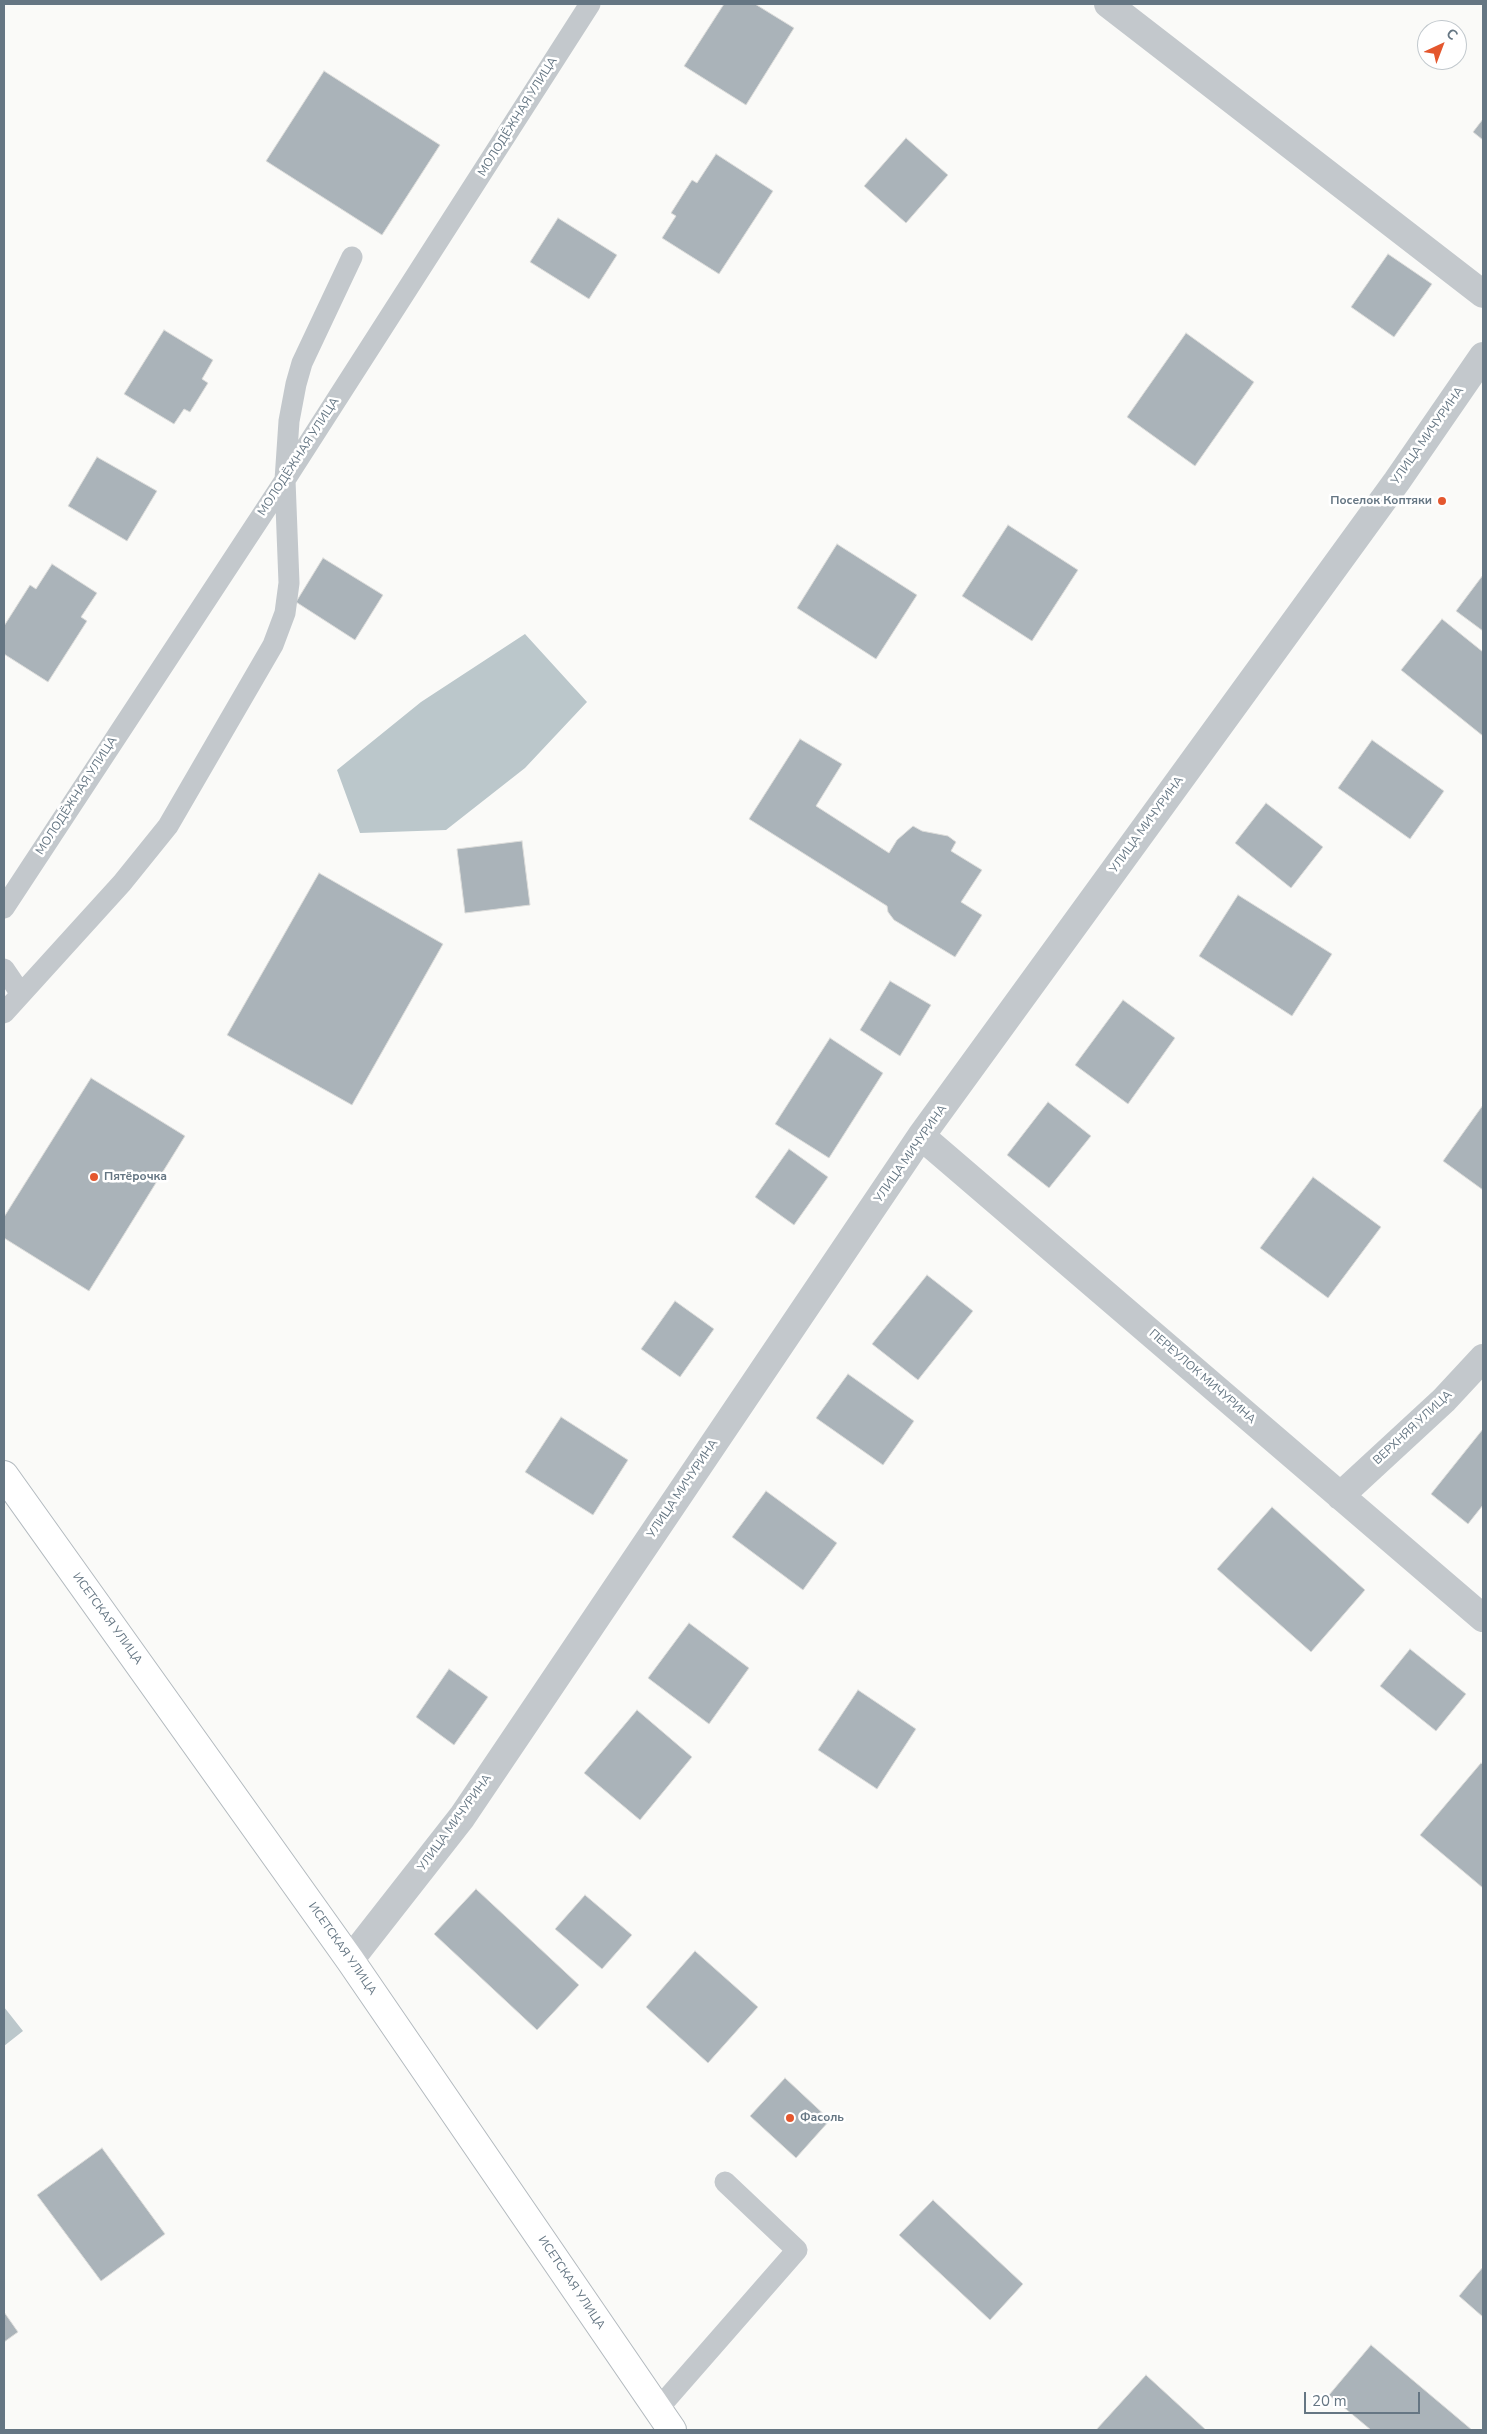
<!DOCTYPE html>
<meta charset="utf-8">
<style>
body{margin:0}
#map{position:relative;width:1487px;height:2434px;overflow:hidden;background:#fafaf8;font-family:"Nunito Sans",sans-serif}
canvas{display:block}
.frame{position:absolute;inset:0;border:5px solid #657683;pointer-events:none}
.north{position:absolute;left:1417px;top:20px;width:50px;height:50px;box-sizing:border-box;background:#fff;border:1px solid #c1c8cd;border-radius:50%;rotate:43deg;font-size:14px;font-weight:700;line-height:20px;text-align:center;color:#657683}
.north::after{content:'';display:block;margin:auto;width:18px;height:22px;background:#e4572e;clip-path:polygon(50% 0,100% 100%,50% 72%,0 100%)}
.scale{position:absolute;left:1304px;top:2392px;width:116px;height:22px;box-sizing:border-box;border:2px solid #657683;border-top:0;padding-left:6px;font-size:15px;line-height:18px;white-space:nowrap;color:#657683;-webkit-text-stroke:4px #fff;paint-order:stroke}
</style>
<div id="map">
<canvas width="1487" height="2434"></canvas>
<div class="frame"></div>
<div class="north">С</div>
<div class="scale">20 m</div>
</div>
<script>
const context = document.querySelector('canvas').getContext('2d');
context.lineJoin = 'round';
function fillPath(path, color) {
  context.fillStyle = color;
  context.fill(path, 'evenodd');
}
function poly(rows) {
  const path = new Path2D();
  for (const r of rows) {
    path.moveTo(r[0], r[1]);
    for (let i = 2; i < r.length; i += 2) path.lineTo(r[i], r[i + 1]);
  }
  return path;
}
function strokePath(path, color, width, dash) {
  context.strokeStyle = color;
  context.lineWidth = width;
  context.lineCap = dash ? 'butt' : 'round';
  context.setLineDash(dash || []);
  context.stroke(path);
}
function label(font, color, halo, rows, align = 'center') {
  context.font = font + ' "Nunito Sans",sans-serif';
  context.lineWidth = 5;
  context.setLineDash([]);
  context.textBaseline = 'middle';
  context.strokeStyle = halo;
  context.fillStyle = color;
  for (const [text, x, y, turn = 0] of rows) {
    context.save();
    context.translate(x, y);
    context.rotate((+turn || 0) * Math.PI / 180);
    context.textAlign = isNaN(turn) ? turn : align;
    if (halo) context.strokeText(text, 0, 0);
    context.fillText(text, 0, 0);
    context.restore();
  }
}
fillPath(poly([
 [525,634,587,702,525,768,446,830,360,833,337,770,421,702],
 [4,2007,23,2031,4,2046]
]), '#bbc7cb');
const building = poly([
 [724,4,755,4,794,28,746,105,684,66,724,4],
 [324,71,440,145,382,235,266,161,324,71],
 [1483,119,1483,140,1473,132,1483,119],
 [906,138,948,175,906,223,864,186,906,138],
 [716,154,773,191,719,274,662,238,676,216,671,213,692,180,697,183,716,154],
 [558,218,617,255,589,299,530,262,558,218],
 [1388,254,1432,284,1394,337,1351,307,1388,254],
 [164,330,213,360,202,379,208,383,190,412,184,409,174,424,124,394,164,330],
 [1186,333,1254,382,1195,466,1127,417,1186,333],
 [97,457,157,491,127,541,68,506,97,457],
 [1008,525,1078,570,1032,641,962,596,1008,525],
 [837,544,917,595,876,659,797,608,837,544],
 [323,558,383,595,355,640,296,602,323,558],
 [52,564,97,593,81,617,87,621,48,682,4,654,4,626,30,585,36,589,52,564],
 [1483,575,1483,631,1456,611,1483,575],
 [1442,619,1483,652,1483,736,1401,670,1442,619],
 [800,739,842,764,816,806,889,853,897,840,913,826,922,831,948,836,956,842,951,851,982,870,961,902,982,915,955,957,894,920,888,912,887,906,749,819,800,739],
 [1372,740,1444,791,1410,839,1338,788,1372,740],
 [1266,803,1323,847,1291,888,1235,843,1266,803],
 [522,841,530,905,465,913,457,849,522,841],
 [319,873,443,944,352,1105,227,1035,319,873],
 [1238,895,1332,954,1292,1016,1199,956,1238,895],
 [890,981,931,1005,900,1056,860,1030,890,981],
 [1123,1000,1175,1038,1128,1104,1075,1065,1123,1000],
 [830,1038,883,1073,829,1158,775,1124,830,1038],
 [91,1078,185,1136,89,1291,4,1238,4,1217,91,1078],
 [1048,1102,1091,1136,1049,1188,1007,1155,1048,1102],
 [1483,1105,1483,1190,1443,1161,1483,1105],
 [789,1149,828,1177,794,1225,755,1197,789,1149],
 [1313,1177,1381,1227,1328,1298,1260,1248,1313,1177],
 [927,1275,973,1311,918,1380,872,1344,927,1275],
 [675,1301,714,1329,680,1377,641,1349,675,1301],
 [848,1374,914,1421,883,1465,816,1418,848,1374],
 [561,1417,628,1460,593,1515,525,1472,561,1417],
 [1483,1429,1483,1505,1468,1524,1431,1494,1483,1429],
 [766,1491,837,1543,803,1590,732,1537,766,1491],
 [1272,1507,1365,1590,1311,1652,1217,1569,1272,1507],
 [689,1623,749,1668,709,1724,648,1678,689,1623],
 [1410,1649,1466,1694,1436,1731,1380,1686,1410,1649],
 [449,1669,488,1697,454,1745,416,1717,449,1669],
 [858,1690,916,1729,877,1789,818,1750,858,1690],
 [637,1710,692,1757,640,1820,584,1773,637,1710],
 [1481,1763,1483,1765,1483,1888,1420,1835,1481,1763],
 [476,1889,579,1985,537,2030,434,1934,476,1889],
 [585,1895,632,1935,602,1969,555,1929,585,1895],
 [695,1951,758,2007,708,2063,646,2007,695,1951],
 [785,2078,830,2120,796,2158,750,2116,785,2078],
 [102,2148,165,2234,101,2281,37,2195,102,2148],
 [933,2200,1023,2284,990,2320,899,2235,933,2200],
 [1483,2267,1483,2317,1459,2296,1483,2267],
 [4,2312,18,2332,4,2342,4,2312],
 [1371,2345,1472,2430,1371,2430,1329,2395,1371,2345],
 [1146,2375,1206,2430,1096,2430,1146,2375]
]);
fillPath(building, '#aab3b9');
strokePath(building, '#dcdcda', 1);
const secondary = poly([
 [4,1475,350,1960,672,2430]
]);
strokePath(secondary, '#b3babf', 30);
strokePath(poly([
 [4,908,285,480,590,4],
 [4,969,21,994],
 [4,1013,122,883,168,826,273,645,285,613,289,583,285,480,289,421,296,384,302,363,352,257],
 [657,2410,797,2250,725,2182]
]), '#c3c8cc', 21);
strokePath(poly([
 [1108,4,1483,294],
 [921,1136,1483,1618],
 [1340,1496,1444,1400,1483,1358],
 [350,1960,462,1817,921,1136,1397,481,1483,356]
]), '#c3c8cc', 28);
strokePath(secondary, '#fff', 28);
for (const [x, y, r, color] of [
 [1442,501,5,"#e4572e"],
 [94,1177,5,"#e4572e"],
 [790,2118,5,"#e4572e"]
]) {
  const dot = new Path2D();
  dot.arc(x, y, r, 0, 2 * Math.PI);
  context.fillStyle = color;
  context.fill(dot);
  strokePath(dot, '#fff', 2);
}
label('12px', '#657683', '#fff', [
 ["МОЛОДЁЖНАЯ УЛИЦА",518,117,-58],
 ["УЛИЦА МИЧУРИНА",1428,436,-55],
 ["МОЛОДЁЖНАЯ УЛИЦА",299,457,-57],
 ["МОЛОДЁЖНАЯ УЛИЦА",77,796,-57],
 ["УЛИЦА МИЧУРИНА",1147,825,-54],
 ["УЛИЦА МИЧУРИНА",911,1154,-55],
 ["ПЕРЕУЛОК МИЧУРИНА",1202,1377,41],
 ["ВЕРХНЯЯ УЛИЦА",1413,1428,-43],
 ["УЛИЦА МИЧУРИНА",683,1489,-56],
 ["ИСЕТСКАЯ УЛИЦА",107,1619,54],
 ["УЛИЦА МИЧУРИНА",455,1823,-54],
 ["ИСЕТСКАЯ УЛИЦА",342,1949,55],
 ["ИСЕТСКАЯ УЛИЦА",571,2283,56]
]);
label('bold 12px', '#657683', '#fff', [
 ["Поселок Коптяки",1432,501,"right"],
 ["Пятёрочка",104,1177],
 ["Фасоль",800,2118]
], 'left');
</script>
